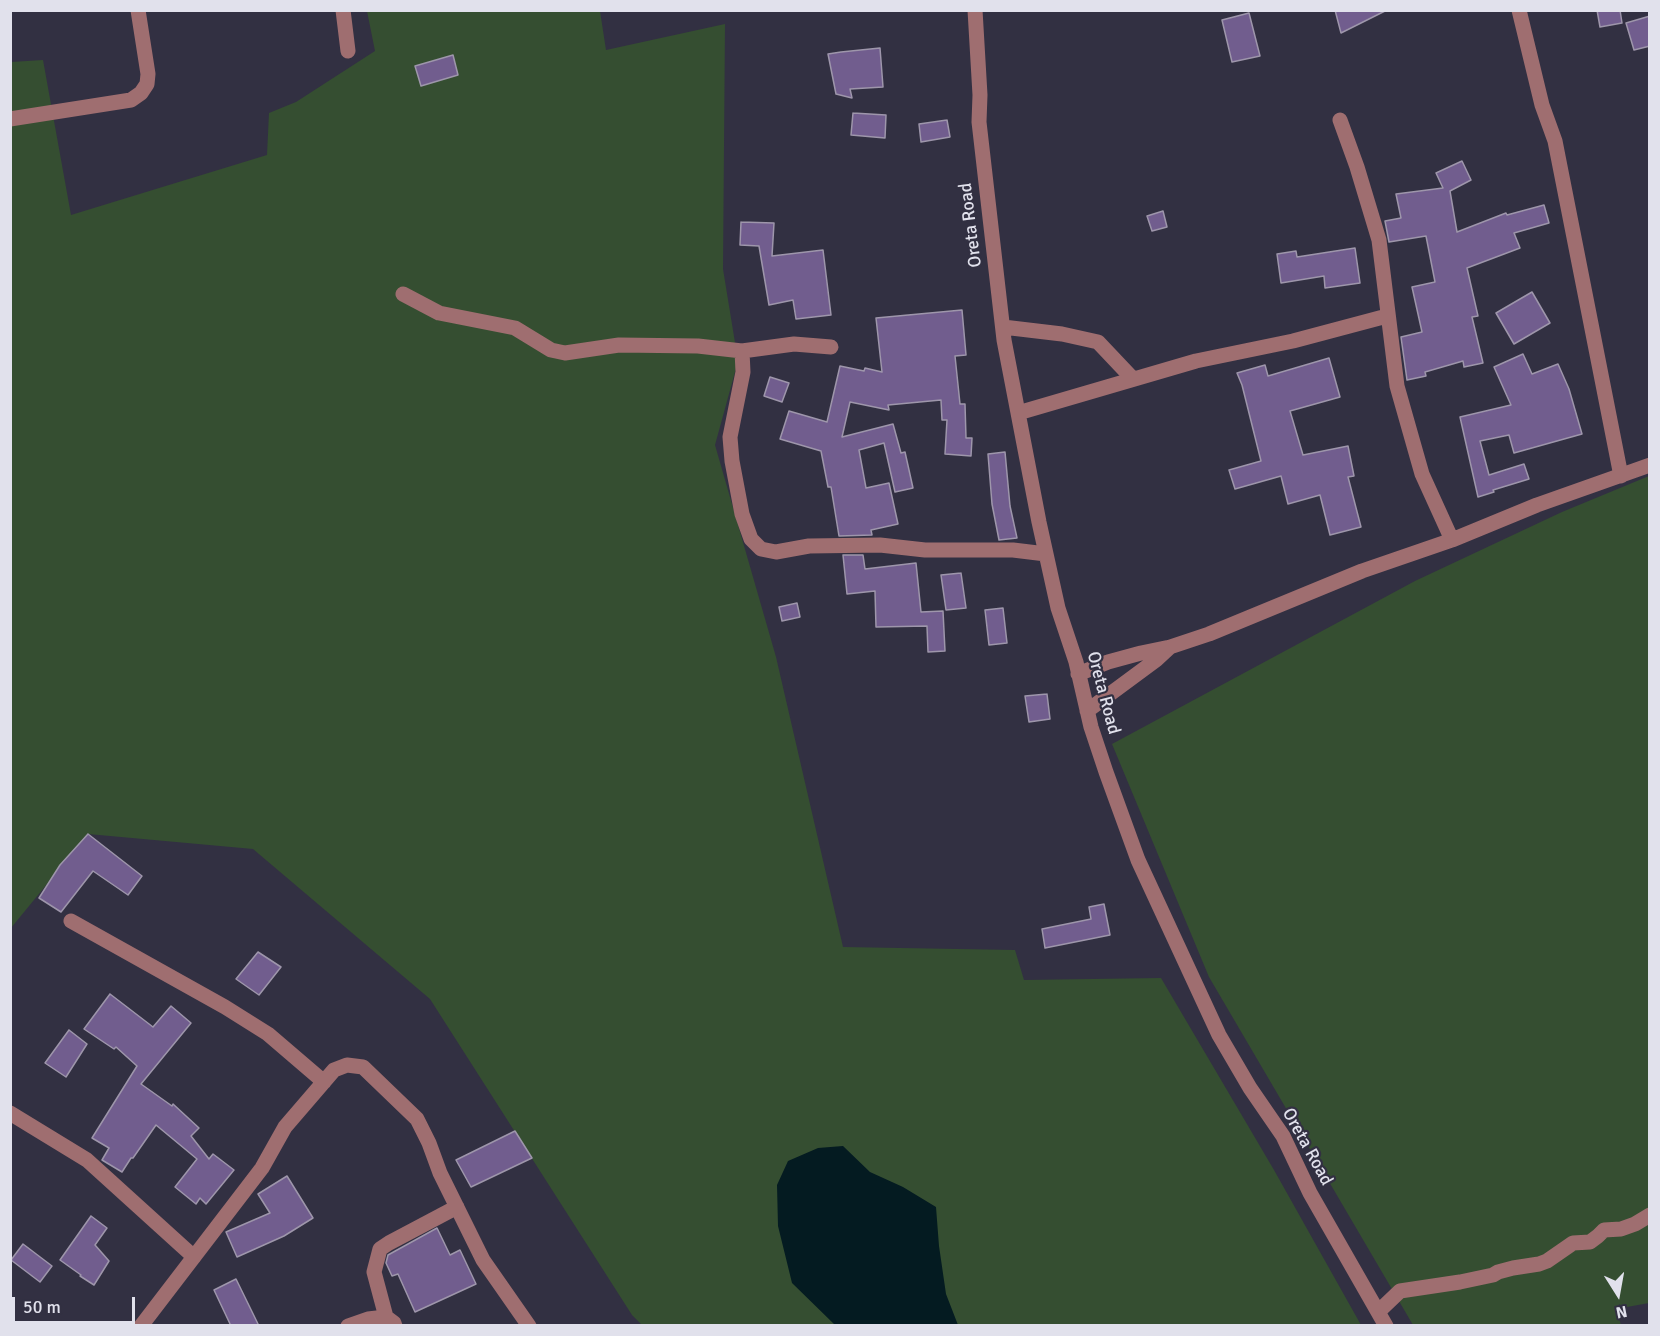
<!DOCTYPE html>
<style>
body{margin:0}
#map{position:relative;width:1660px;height:1336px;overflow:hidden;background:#323042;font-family:Signika,sans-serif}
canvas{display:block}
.frame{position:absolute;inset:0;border:12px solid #e1e1ec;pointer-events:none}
.north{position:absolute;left:1588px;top:1264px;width:60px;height:60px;-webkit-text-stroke:4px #323042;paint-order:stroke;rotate:169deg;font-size:16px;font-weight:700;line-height:24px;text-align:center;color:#e1e1ec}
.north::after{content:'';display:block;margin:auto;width:21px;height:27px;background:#e1e1ec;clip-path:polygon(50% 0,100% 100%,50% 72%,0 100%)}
.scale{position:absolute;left:12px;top:1297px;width:123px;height:27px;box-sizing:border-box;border:3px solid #e1e1ec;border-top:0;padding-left:8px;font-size:18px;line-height:21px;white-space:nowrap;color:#e1e1ec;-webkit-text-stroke:4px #323042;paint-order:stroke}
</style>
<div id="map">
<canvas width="1660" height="1336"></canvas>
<div class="frame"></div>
<div class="north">N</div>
<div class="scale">50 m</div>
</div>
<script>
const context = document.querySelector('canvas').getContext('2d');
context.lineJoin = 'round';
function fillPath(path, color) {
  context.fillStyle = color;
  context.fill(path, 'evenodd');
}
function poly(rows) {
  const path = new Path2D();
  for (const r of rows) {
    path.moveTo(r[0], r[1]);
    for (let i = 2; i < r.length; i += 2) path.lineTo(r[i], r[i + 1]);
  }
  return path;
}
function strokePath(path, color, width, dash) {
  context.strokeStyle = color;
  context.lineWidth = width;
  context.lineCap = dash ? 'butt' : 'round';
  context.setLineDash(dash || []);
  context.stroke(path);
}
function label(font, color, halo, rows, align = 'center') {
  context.font = font + ' Signika,sans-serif';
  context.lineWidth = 4.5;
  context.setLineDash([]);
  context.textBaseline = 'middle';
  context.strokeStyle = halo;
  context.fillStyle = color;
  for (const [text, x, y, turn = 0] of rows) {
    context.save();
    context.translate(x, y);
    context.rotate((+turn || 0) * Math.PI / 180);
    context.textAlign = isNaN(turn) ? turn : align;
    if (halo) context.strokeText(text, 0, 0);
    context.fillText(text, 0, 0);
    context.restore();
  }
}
fillPath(poly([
 [367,11,600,11,606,50,725,24,723,269,738,361,715,445,776,657,843,947,1015,950,1024,980,1161,978,1274,1170,1361,1325,642,1325,632,1315,430,999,253,849,88,834,11,928,11,62,43,60,71,215,267,155,269,113,296,102,375,51],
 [1649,476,1649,1303,1616,1309,1621,1325,1413,1325,1209,977,1112,744,1415,581,1562,512]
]), '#354e31');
fillPath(poly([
 [843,1146,870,1172,903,1187,936,1207,939,1246,946,1294,958,1325,835,1325,792,1283,778,1226,777,1185,788,1161,818,1148]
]), '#041b21');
const building = poly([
 [1335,10,1387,10,1341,33,1335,10],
 [1597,10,1620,10,1622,23,1600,27,1597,10],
 [1249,13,1260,56,1232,62,1222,20,1249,13],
 [1650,16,1650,46,1634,50,1626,23,1650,16],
 [880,48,883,87,850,89,852,98,836,94,828,54,841,52,880,48],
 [453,55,458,75,421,86,415,66,453,55],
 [853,113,886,115,885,138,851,135,853,113],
 [947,120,950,137,921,142,919,124,947,120],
 [1462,161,1471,180,1450,191,1457,232,1506,213,1507,215,1544,205,1549,223,1514,233,1520,248,1467,268,1478,316,1472,317,1483,363,1464,367,1463,361,1425,372,1426,376,1407,380,1401,337,1422,332,1412,287,1435,282,1426,236,1389,242,1385,221,1401,218,1396,194,1443,188,1436,173,1462,161],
 [1163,211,1167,227,1152,231,1147,216,1163,211],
 [741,222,774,223,772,256,823,250,831,315,796,319,793,300,769,305,759,246,740,245,741,222],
 [1355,248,1360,283,1325,288,1324,276,1281,283,1277,254,1296,251,1297,257,1355,248],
 [1532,292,1550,323,1514,344,1496,313,1532,292],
 [962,310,966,355,955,356,960,404,965,404,966,438,972,438,971,456,945,454,947,420,942,420,941,400,888,405,889,410,850,402,842,437,893,424,901,453,905,452,913,488,895,492,884,443,859,450,866,488,889,483,898,524,871,530,872,535,839,536,831,487,828,487,821,451,780,439,789,411,827,422,840,366,864,371,865,368,882,372,876,318,962,310],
 [1523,354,1532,374,1558,364,1569,389,1582,434,1514,453,1509,435,1480,441,1489,475,1524,464,1529,479,1493,490,1494,492,1478,497,1460,417,1511,405,1494,367,1523,354],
 [1329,358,1340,397,1290,411,1303,455,1348,446,1354,476,1348,477,1361,527,1330,535,1320,495,1288,504,1281,476,1235,489,1229,470,1261,461,1242,385,1237,373,1265,365,1268,376,1329,358],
 [770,377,789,383,782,402,764,396,770,377],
 [1005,452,1010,506,1017,538,999,540,992,504,988,454,1005,452],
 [843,555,863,555,865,569,916,563,921,612,943,611,945,651,928,652,927,626,876,627,875,591,847,594,843,555],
 [961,573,966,608,946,610,941,575,961,573],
 [797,603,800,617,782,621,779,607,797,603],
 [1003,608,1007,643,989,645,985,610,1003,608],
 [1047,694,1050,719,1029,722,1025,696,1047,694],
 [88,834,142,876,128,895,93,871,61,912,39,898,60,865,88,834],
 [1104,904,1110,935,1045,948,1042,929,1091,919,1089,907,1104,904],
 [258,952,281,967,259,995,236,979,258,952],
 [110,994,153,1027,171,1006,191,1023,141,1084,172,1106,173,1104,199,1128,191,1136,209,1159,213,1154,234,1170,206,1204,200,1198,196,1204,175,1187,197,1159,156,1125,133,1158,131,1158,122,1172,102,1160,109,1148,92,1138,137,1066,116,1047,114,1049,84,1029,110,994],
 [69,1030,87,1044,66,1077,45,1063,69,1030],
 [515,1131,532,1158,471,1187,456,1160,515,1131],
 [287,1176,313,1218,284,1236,237,1257,226,1232,270,1213,258,1194,287,1176],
 [91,1216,107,1228,95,1245,109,1261,94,1285,80,1276,81,1275,60,1260,91,1216],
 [437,1228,450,1255,460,1250,476,1284,415,1312,398,1274,392,1276,386,1263,388,1255,437,1228],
 [23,1244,52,1266,40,1282,11,1260,23,1244],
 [236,1279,259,1326,231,1326,214,1290,236,1279]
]);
fillPath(building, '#715d8e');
strokePath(building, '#9e96ab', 1.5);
strokePath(poly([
 [343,10,348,51],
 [975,10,980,95,979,122,1004,340,1039,522,1058,608,1076,662,1091,727,1106,772,1138,860,1219,1035,1250,1088,1283,1136,1310,1193,1386,1326],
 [1519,10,1542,105,1555,141,1621,476],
 [10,119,131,100,141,93,147,84,148,74,138,10],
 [1340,120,1357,167,1379,240,1397,386,1422,474,1452,540],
 [403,294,439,313,515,328,551,350,565,353,619,345,698,346,742,351,794,344,831,347],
 [1003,327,1062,334,1098,342,1133,379],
 [742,351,743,372,730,437,732,461,742,514,751,539,761,549,776,552,809,546,880,545,925,550,1013,550,1046,554],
 [1018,413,1196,361,1293,341,1387,316],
 [1078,674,1108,662,1141,653,1170,647,1209,634,1362,571,1452,540,1537,505,1650,465],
 [1087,711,1156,660,1170,647],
 [71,921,225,1007,268,1034,324,1082],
 [10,1113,87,1160,194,1257],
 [1378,1312,1400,1291,1460,1282,1493,1275,1498,1272,1513,1268,1539,1264,1547,1261,1573,1243,1590,1242,1598,1236,1604,1230,1621,1229,1635,1224,1650,1215],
 [386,1317,374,1272,380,1249,389,1243,457,1207],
 [141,1326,262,1168,285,1127,334,1070,347,1065,363,1067,417,1119,429,1143,440,1173,483,1260,529,1326],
 [348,1326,368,1319,386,1317,394,1323,395,1326]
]), '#9f6e70', 15);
label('18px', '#e1e1ec', '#323042', [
 ["Oreta Road",971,225,-97],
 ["Oreta Road",1103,693,75],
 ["Oreta Road",1307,1147,61]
]);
</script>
